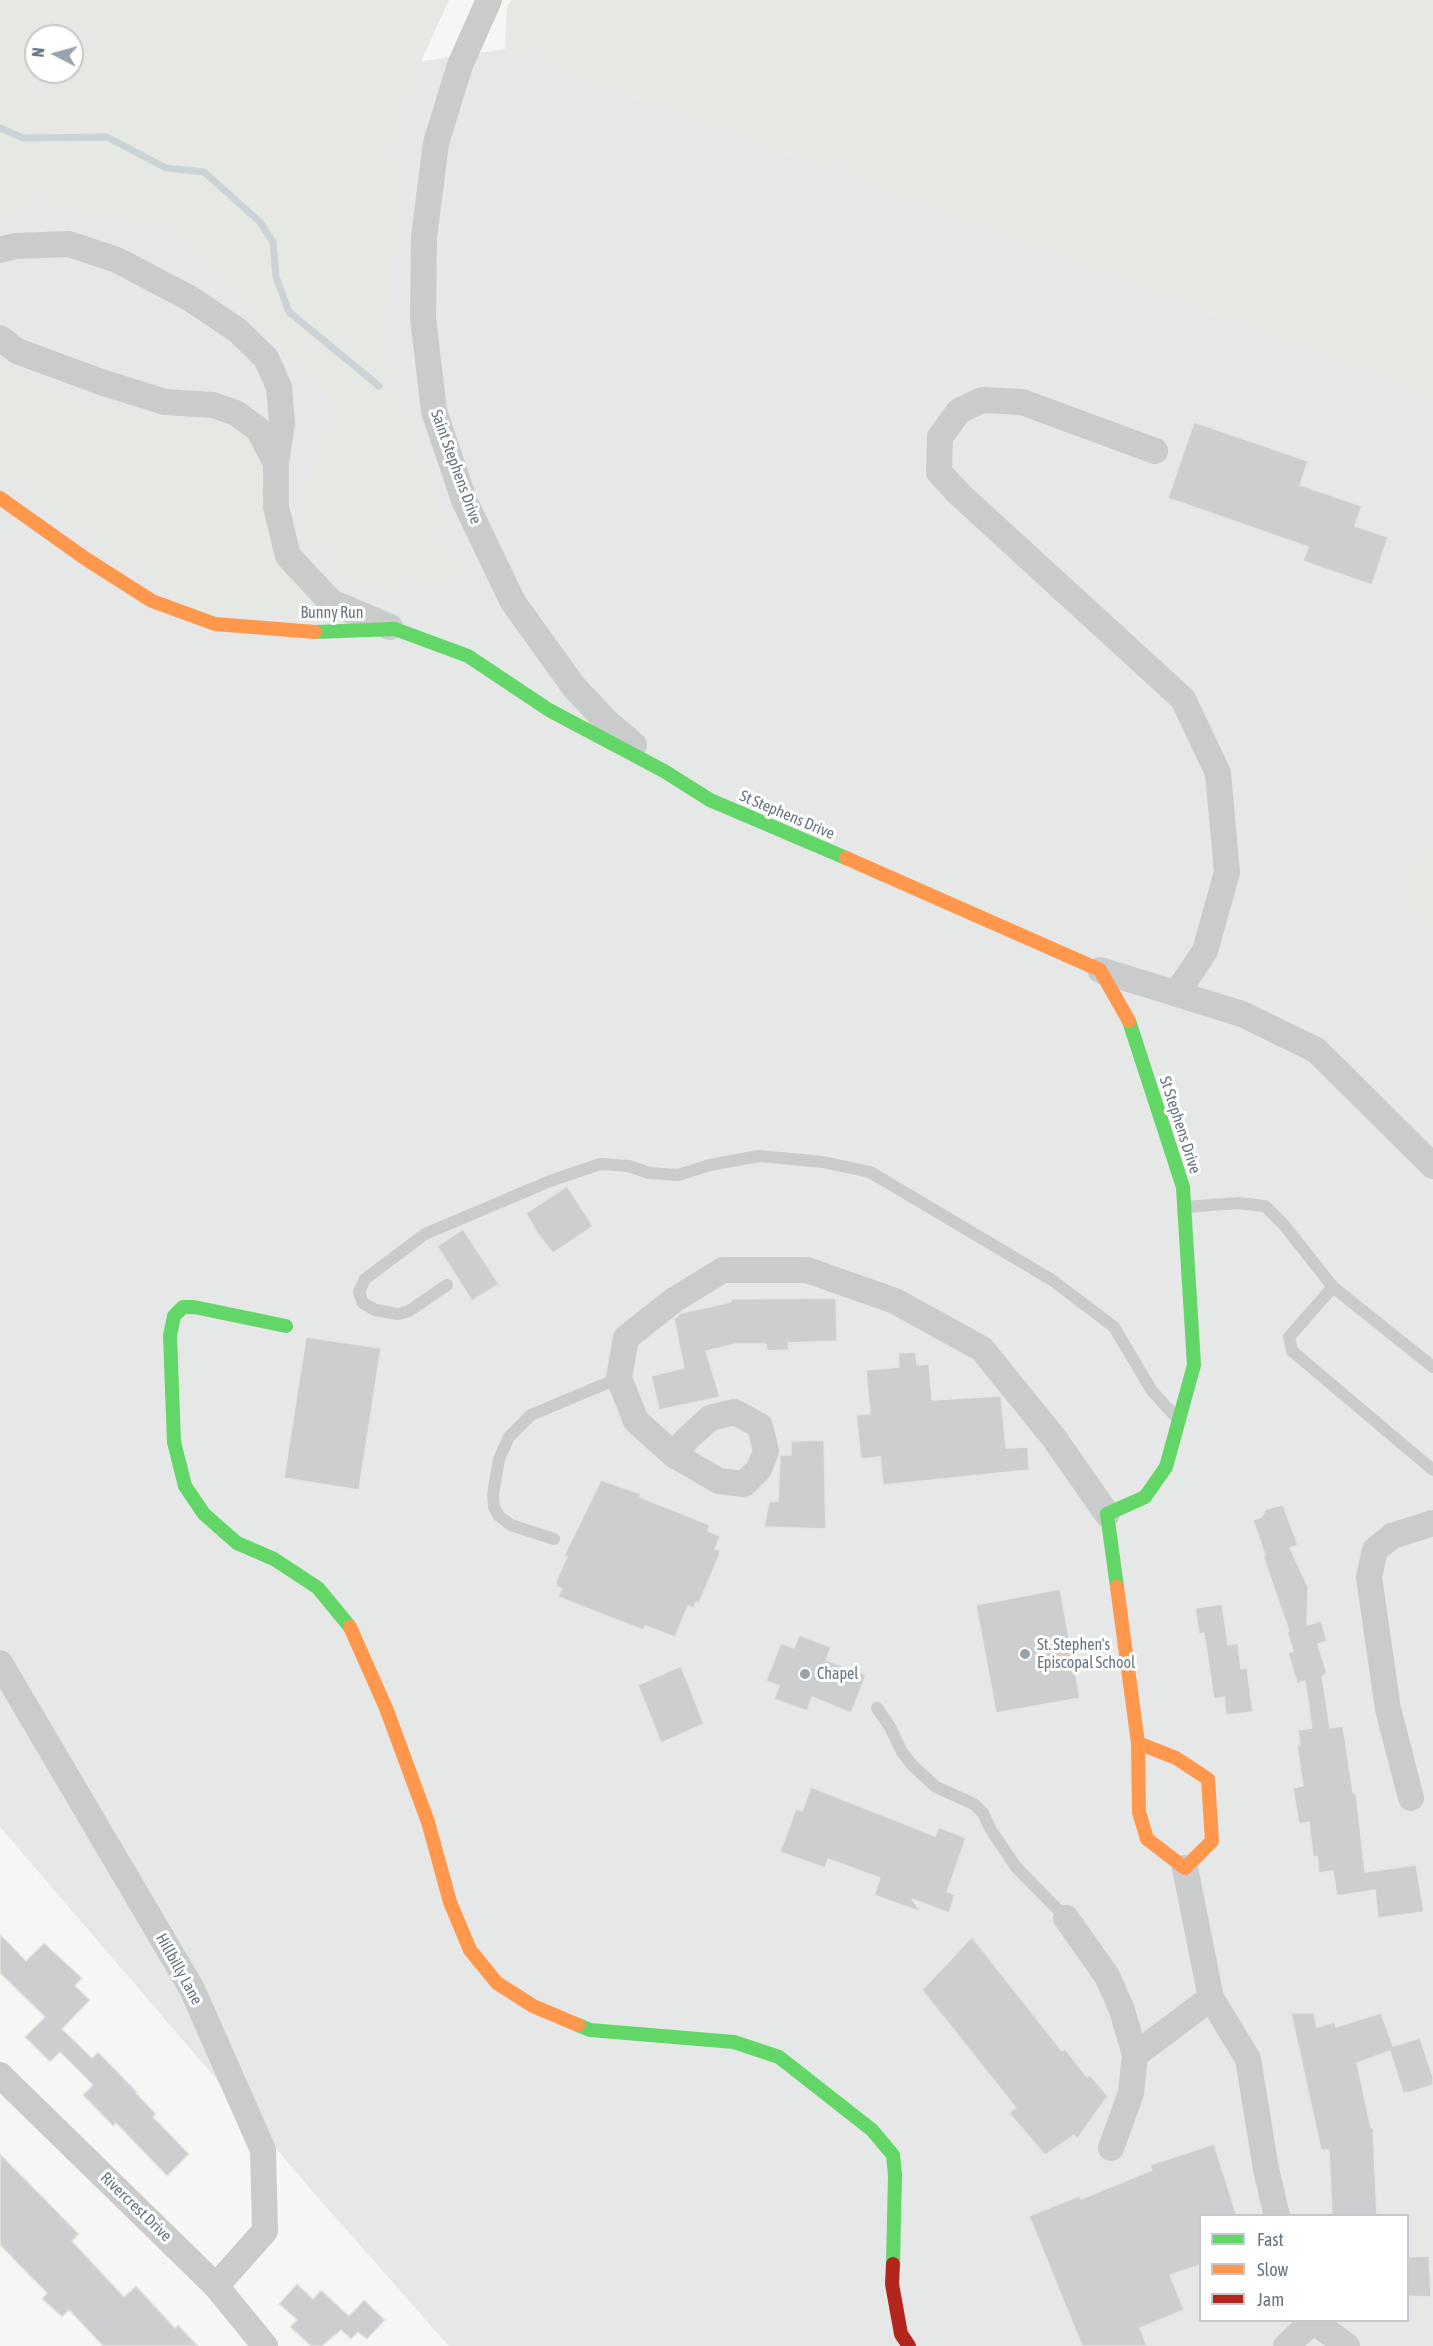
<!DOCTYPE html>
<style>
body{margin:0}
#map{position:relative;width:1433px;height:2346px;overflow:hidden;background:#f6f6f5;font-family:"Asap Condensed",sans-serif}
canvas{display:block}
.legend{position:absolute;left:1199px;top:2214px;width:210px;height:108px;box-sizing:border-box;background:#fff;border:2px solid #c2c8cd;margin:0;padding:8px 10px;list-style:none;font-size:18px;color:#677683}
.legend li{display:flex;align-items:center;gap:12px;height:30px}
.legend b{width:30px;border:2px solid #c2c8cd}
.north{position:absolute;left:24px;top:24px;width:60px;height:60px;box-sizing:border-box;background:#fff;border:2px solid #c2c8cd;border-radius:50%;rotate:276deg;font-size:16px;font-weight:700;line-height:24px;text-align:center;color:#677683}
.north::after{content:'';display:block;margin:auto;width:21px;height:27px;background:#99a3ab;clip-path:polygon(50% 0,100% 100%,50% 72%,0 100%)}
</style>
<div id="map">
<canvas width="1433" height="2346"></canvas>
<ul class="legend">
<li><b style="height:8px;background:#63d668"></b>Fast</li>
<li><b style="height:8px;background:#ff974d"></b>Slow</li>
<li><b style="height:8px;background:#b3261e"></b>Jam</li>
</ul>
<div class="north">N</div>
</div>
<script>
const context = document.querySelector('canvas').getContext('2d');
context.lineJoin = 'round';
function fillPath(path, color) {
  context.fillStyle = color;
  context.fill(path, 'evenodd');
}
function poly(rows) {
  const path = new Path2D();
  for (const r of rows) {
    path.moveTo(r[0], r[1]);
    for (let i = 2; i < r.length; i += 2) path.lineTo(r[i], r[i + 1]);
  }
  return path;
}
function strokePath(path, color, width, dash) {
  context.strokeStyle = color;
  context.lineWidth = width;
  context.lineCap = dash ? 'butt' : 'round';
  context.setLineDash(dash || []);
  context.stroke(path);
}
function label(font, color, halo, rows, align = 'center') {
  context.font = font + ' "Asap Condensed",sans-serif';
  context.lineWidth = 6;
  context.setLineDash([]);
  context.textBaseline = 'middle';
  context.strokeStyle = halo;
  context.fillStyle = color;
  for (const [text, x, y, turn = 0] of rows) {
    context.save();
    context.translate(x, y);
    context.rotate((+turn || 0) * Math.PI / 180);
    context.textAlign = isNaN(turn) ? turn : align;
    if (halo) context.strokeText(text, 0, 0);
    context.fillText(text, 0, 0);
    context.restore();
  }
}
fillPath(poly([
 [505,49,760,143,1424,393,1433,405,1433,2346,449,2346,321,2201,0,1827,0,123],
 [1200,2216,1408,2216,1408,2320,1200,2320]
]), '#e6e7e7');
fillPath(poly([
 [0,0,449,0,400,108,387,261,386,369,437,508,456,576,395,592,342,578,299,520,340,402,228,296,159,226,33,203,0,220],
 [36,36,72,36,72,72,36,72],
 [512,0,1433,0,1433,405,1424,393,760,143,505,49,507,6],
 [0,366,88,406,238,427,257,453,266,528,307,609,283,614,210,612,117,563,0,474],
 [1433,847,1433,934,1391,883]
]), '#e6e8e3');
strokePath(poly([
 [0,128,23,138,107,137,166,168,204,172,260,222,273,242,276,277,289,312,379,386]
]), '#ccd3d6', 7);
const building = poly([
 [1194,422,1308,461,1300,485,1362,506,1355,526,1388,537,1372,585,1303,561,1308,547,1168,498,1194,422],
 [567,1186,593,1226,553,1253,537,1233,526,1213,567,1186],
 [463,1229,499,1284,472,1301,437,1246,463,1229],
 [836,1298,837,1341,788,1343,789,1350,767,1351,766,1344,736,1344,706,1351,720,1397,659,1410,651,1376,684,1368,674,1319,681,1313,731,1302,731,1299,836,1298],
 [306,1337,381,1348,359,1490,284,1478,306,1337],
 [916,1352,917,1365,929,1364,932,1400,1001,1396,1006,1448,1028,1447,1029,1470,883,1485,880,1457,861,1459,856,1415,870,1414,866,1370,899,1367,898,1353,916,1352],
 [824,1440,826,1529,764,1527,769,1502,778,1501,780,1455,791,1455,791,1441,824,1440],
 [601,1480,641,1494,640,1497,710,1525,708,1531,720,1536,715,1549,720,1550,719,1556,699,1603,696,1602,694,1608,688,1606,675,1637,645,1626,643,1630,558,1597,562,1589,556,1586,557,1584,555,1583,567,1557,564,1556,601,1480],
 [1283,1505,1298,1545,1290,1548,1308,1587,1307,1625,1321,1621,1327,1641,1318,1644,1327,1674,1322,1676,1330,1728,1343,1726,1353,1793,1356,1793,1365,1872,1416,1865,1424,1912,1378,1918,1375,1890,1337,1896,1333,1871,1319,1873,1317,1856,1313,1857,1309,1822,1299,1824,1293,1788,1303,1786,1297,1745,1300,1745,1298,1730,1312,1728,1305,1681,1297,1683,1288,1653,1293,1651,1287,1631,1289,1631,1263,1556,1265,1555,1253,1520,1261,1517,1266,1509,1283,1505],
 [1060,1589,1080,1698,996,1713,976,1605,1060,1589],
 [1222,1604,1228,1645,1238,1643,1241,1669,1247,1668,1253,1712,1226,1715,1224,1697,1214,1699,1204,1633,1199,1634,1195,1608,1222,1604],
 [799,1635,831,1647,826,1660,866,1675,851,1713,812,1697,807,1711,774,1699,779,1686,766,1681,781,1643,794,1648,799,1635],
 [681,1666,704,1724,661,1743,638,1685,681,1666],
 [811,1787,935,1836,939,1827,966,1838,947,1892,955,1895,949,1913,912,1899,921,1912,874,1895,880,1878,828,1859,825,1868,780,1852,796,1809,802,1811,811,1787],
 [0,1934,26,1961,44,1943,82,1978,75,1986,90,2000,62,2029,92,2058,98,2052,137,2092,136,2093,156,2114,153,2117,189,2154,167,2176,116,2123,113,2126,83,2095,93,2085,60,2052,50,2062,25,2037,45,2017,0,1973,0,1934],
 [972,1937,1062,2051,1065,2049,1087,2077,1090,2075,1108,2096,1077,2139,1074,2135,1045,2155,1009,2113,1016,2108,922,1990,972,1937],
 [1291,2013,1314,2013,1317,2027,1335,2022,1336,2027,1381,2013,1393,2046,1420,2038,1433,2077,1433,2085,1411,2092,1403,2093,1390,2051,1357,2063,1371,2128,1373,2128,1377,2216,1332,2216,1329,2150,1321,2150,1291,2013],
 [1214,2144,1237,2216,1200,2216,1200,2265,1170,2275,1184,2310,1140,2328,1147,2346,1082,2346,1029,2216,1079,2196,1081,2199,1152,2170,1150,2165,1214,2144],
 [0,2154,79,2234,72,2241,124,2297,136,2286,175,2328,178,2325,198,2346,103,2346,69,2310,62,2317,42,2299,47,2293,0,2245,0,2154],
 [1429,2256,1431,2297,1407,2296,1407,2257,1429,2256],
 [297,2284,313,2299,321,2290,349,2316,364,2300,385,2320,367,2339,358,2332,351,2339,341,2330,322,2346,311,2346,290,2327,297,2320,279,2304,297,2284]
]);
fillPath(building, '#cdcecf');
strokePath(building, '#e5e5e4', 1.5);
strokePath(poly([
 [1185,1207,1238,1203,1265,1206,1284,1225,1333,1287,1433,1367],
 [447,1285,409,1311,398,1314,375,1310,363,1303,359,1292,365,1279,425,1234,550,1181,600,1164,629,1166,649,1173,678,1175,710,1165,759,1156,823,1162,870,1172,1052,1280,1114,1327,1152,1391,1175,1416],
 [1333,1287,1289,1337,1292,1351,1433,1470],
 [554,1539,511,1525,499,1516,494,1507,493,1494,499,1459,509,1437,531,1415,619,1378],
 [877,1708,890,1727,902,1752,913,1766,936,1787,974,1804,983,1813,991,1830,1016,1867,1066,1918]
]), '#cacccc', 12);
strokePath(poly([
 [489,0,460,65,436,143,424,237,423,318,434,411,464,500,513,602,574,687,607,722,634,745],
 [0,250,15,246,69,244,117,260,191,299,237,330,266,358,279,387,282,423,276,463,276,507,288,556,331,602,390,627],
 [0,338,17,351,101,382,165,402,213,405,236,413,258,429,276,463],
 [1155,451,1022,402,982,400,959,411,940,437,939,472,958,493,1183,699,1218,773,1227,872,1205,951,1176,994],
 [1100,970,1242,1014,1316,1050,1433,1166],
 [674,1455,686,1440,710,1418,735,1412,760,1426,766,1451,759,1469,744,1484,719,1481,674,1455,636,1421,619,1378,626,1338,674,1300,723,1270,807,1270,895,1301,982,1349,1054,1438,1107,1514],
 [0,1663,192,1989,263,2150,265,2231,216,2286],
 [1411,1798,1388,1709,1369,1577,1375,1550,1392,1536,1433,1523],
 [1185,1868,1211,1998,1248,2059,1266,2169,1277,2216],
 [1066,1918,1107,1976,1122,2010,1135,2055],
 [0,2075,216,2286,265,2346],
 [1111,2148,1131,2093,1135,2055,1211,1998],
 [1312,2320,1347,2346],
 [1286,2346,1313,2321]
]), '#cacccc', 26);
strokePath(poly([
 [315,632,395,629,468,656,549,710,664,771,710,800,846,858],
 [286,1326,194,1307,183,1307,174,1316,170,1336,174,1442,185,1486,204,1514,237,1543,274,1559,318,1588,350,1627],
 [1117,1587,1107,1514,1145,1497,1166,1467,1194,1365,1183,1187,1129,1021],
 [578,2025,590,2030,734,2042,779,2057,872,2130,893,2155,895,2175,893,2264]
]), '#63d668', 14);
strokePath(poly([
 [0,498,86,559,152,601,215,624,315,632],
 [846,858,1100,970,1129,1021],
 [1117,1587,1138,1743,1139,1812,1147,1839,1185,1868,1212,1841,1208,1779,1176,1758,1138,1743],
 [350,1627,386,1708,428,1822,450,1902,470,1950,497,1983,533,2006,578,2025]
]), '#ff974d', 14);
strokePath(poly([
 [893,2264,892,2284,901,2334,909,2346]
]), '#b3261e', 14);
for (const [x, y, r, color] of [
 [1025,1654,6,"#99a3ab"],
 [805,1674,6,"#99a3ab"]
]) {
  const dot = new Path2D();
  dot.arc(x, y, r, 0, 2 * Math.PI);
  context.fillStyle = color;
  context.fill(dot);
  strokePath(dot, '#fff', 2);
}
label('16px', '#677683', '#fff', [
 ["Saint Stephens Drive",456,467,70],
 ["Bunny Run",332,613],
 ["St Stephens Drive",787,815,23],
 ["St Stephens Drive",1180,1125,72],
 ["Hillbilly Lane",179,1969,61],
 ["Rivercrest Drive",136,2207,44]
]);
label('16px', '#677683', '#fff', [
 ["St. Stephen's",1037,1645],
 ["Episcopal School",1037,1663],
 ["Chapel",817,1674]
], 'left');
</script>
